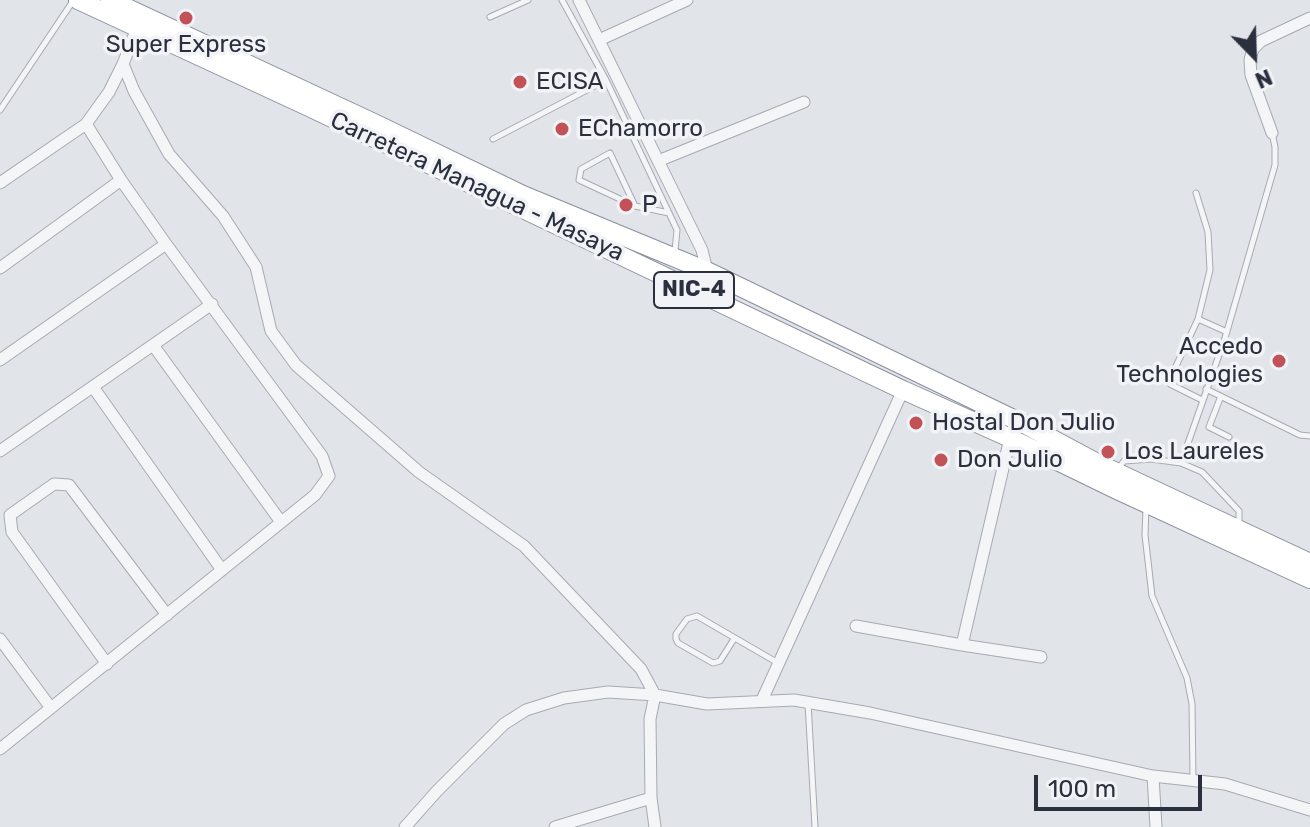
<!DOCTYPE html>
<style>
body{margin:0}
#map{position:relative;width:1310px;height:827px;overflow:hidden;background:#e1e4e9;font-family:Rubik,sans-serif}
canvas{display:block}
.north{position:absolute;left:1214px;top:16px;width:80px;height:80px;-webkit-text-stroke:6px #f1f3f6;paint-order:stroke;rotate:157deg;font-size:22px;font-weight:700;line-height:32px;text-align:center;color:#2b303f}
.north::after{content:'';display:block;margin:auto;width:28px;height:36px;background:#2b303f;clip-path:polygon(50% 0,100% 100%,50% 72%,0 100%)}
.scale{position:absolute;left:1034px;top:775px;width:168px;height:36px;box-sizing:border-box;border:4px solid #2b303f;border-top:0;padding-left:10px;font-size:24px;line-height:28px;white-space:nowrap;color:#2b303f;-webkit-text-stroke:6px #f1f3f6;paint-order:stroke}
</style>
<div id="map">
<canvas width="1310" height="827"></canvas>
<div class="north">N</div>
<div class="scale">100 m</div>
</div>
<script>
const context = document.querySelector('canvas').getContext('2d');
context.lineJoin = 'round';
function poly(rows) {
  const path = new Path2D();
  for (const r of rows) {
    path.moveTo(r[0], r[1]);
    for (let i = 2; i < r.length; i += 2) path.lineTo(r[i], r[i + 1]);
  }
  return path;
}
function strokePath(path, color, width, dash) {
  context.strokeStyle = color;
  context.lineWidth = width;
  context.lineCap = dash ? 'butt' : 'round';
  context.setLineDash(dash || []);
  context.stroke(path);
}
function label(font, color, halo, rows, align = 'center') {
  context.font = font + ' Rubik,sans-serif';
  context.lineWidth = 7;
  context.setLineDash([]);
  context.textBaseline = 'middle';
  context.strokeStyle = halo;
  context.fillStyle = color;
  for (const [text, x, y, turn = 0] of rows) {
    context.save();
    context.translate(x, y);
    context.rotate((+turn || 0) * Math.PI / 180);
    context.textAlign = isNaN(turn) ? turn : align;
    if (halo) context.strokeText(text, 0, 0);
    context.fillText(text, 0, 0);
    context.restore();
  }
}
const service = poly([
 [562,0,606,80],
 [490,17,528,0],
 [0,110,73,1],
 [493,139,606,80,677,230,675,251],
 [1196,193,1208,232,1210,270,1198,319,1169,381,1170,384,1202,400],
 [635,206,610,153,581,169,579,180,635,206,669,213],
 [1198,319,1227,332],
 [1206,389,1300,435,1310,436],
 [1221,396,1209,427,1229,437],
 [1181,463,1225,338,1275,165,1275,147,1272,133],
 [1117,470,1124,461,1151,459,1181,463,1202,472,1239,511,1239,524],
 [1146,507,1145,535,1152,596,1187,678,1192,704,1193,780],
 [734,639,720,661,713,663,678,643,676,639,676,634,687,619,697,616,778,663],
 [808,703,815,827]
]);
const minor = poly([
 [579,0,702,250,707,271],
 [599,40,687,0],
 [123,64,134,91,169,154,223,216,256,267,271,331,296,365,419,472,524,546,641,669,655,695,707,704,794,700,870,713,1153,776,1225,784,1310,810],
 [1272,133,1251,75,1250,60,1253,49,1261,41,1310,18],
 [658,161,804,102],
 [0,183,86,124,109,92,123,64,137,28],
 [0,268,121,180],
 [153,345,281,522],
 [0,360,166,244],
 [93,387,222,570],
 [0,451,212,304],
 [856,626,962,645,1010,438],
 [0,639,51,708],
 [962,645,1041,657],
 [107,664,12,532,10,515,54,484,69,485,167,615],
 [762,700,903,390],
 [0,749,315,495,329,476,322,456,166,244,121,180,86,124],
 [1153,776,1156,827],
 [405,827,437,791,504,724,526,710,564,698,608,692,655,695,650,719,651,798,655,827],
 [555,827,651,798]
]);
const trunk = poly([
 [78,0,309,107,903,390,1010,438,1117,490,1310,579],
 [110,0,376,124,523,195,707,271,1028,426,1099,464,1310,563]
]);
strokePath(service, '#a7aab3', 7);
strokePath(minor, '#a7aab3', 13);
strokePath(trunk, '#8a909e', 20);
strokePath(service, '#f4f5f7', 5);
strokePath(minor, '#f4f5f7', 11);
strokePath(trunk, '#fff', 18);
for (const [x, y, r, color] of [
 [186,18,8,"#c25257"],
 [520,82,8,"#c25257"],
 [562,129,8,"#c25257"],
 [626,205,8,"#c25257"],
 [1279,361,8,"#c25257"],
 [916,423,8,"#c25257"],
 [1108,452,8,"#c25257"],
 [941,460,8,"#c25257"]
]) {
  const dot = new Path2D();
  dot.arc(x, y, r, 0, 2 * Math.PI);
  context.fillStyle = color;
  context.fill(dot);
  strokePath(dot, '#f1f3f6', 3);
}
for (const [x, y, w] of [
 [694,290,80]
]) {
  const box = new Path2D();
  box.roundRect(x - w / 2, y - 18, w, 36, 6);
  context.fillStyle = '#f1f3f6';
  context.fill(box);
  strokePath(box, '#2b303f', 2);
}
label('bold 22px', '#2b303f', null, [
 ["NIC-4",694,290]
]);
label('24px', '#2b303f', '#f1f3f6', [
 ["Super Express",186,45,"center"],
 ["ECISA",536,82],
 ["EChamorro",578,129],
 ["P",642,205],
 ["Accedo",1263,347,"right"],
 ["Technologies",1263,375,"right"],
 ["Hostal Don Julio",932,423],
 ["Los Laureles",1124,452],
 ["Don Julio",957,460]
], 'left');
label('24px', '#2b303f', '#f1f3f6', [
 ["Carretera Managua - Masaya",477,187,25]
]);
</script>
